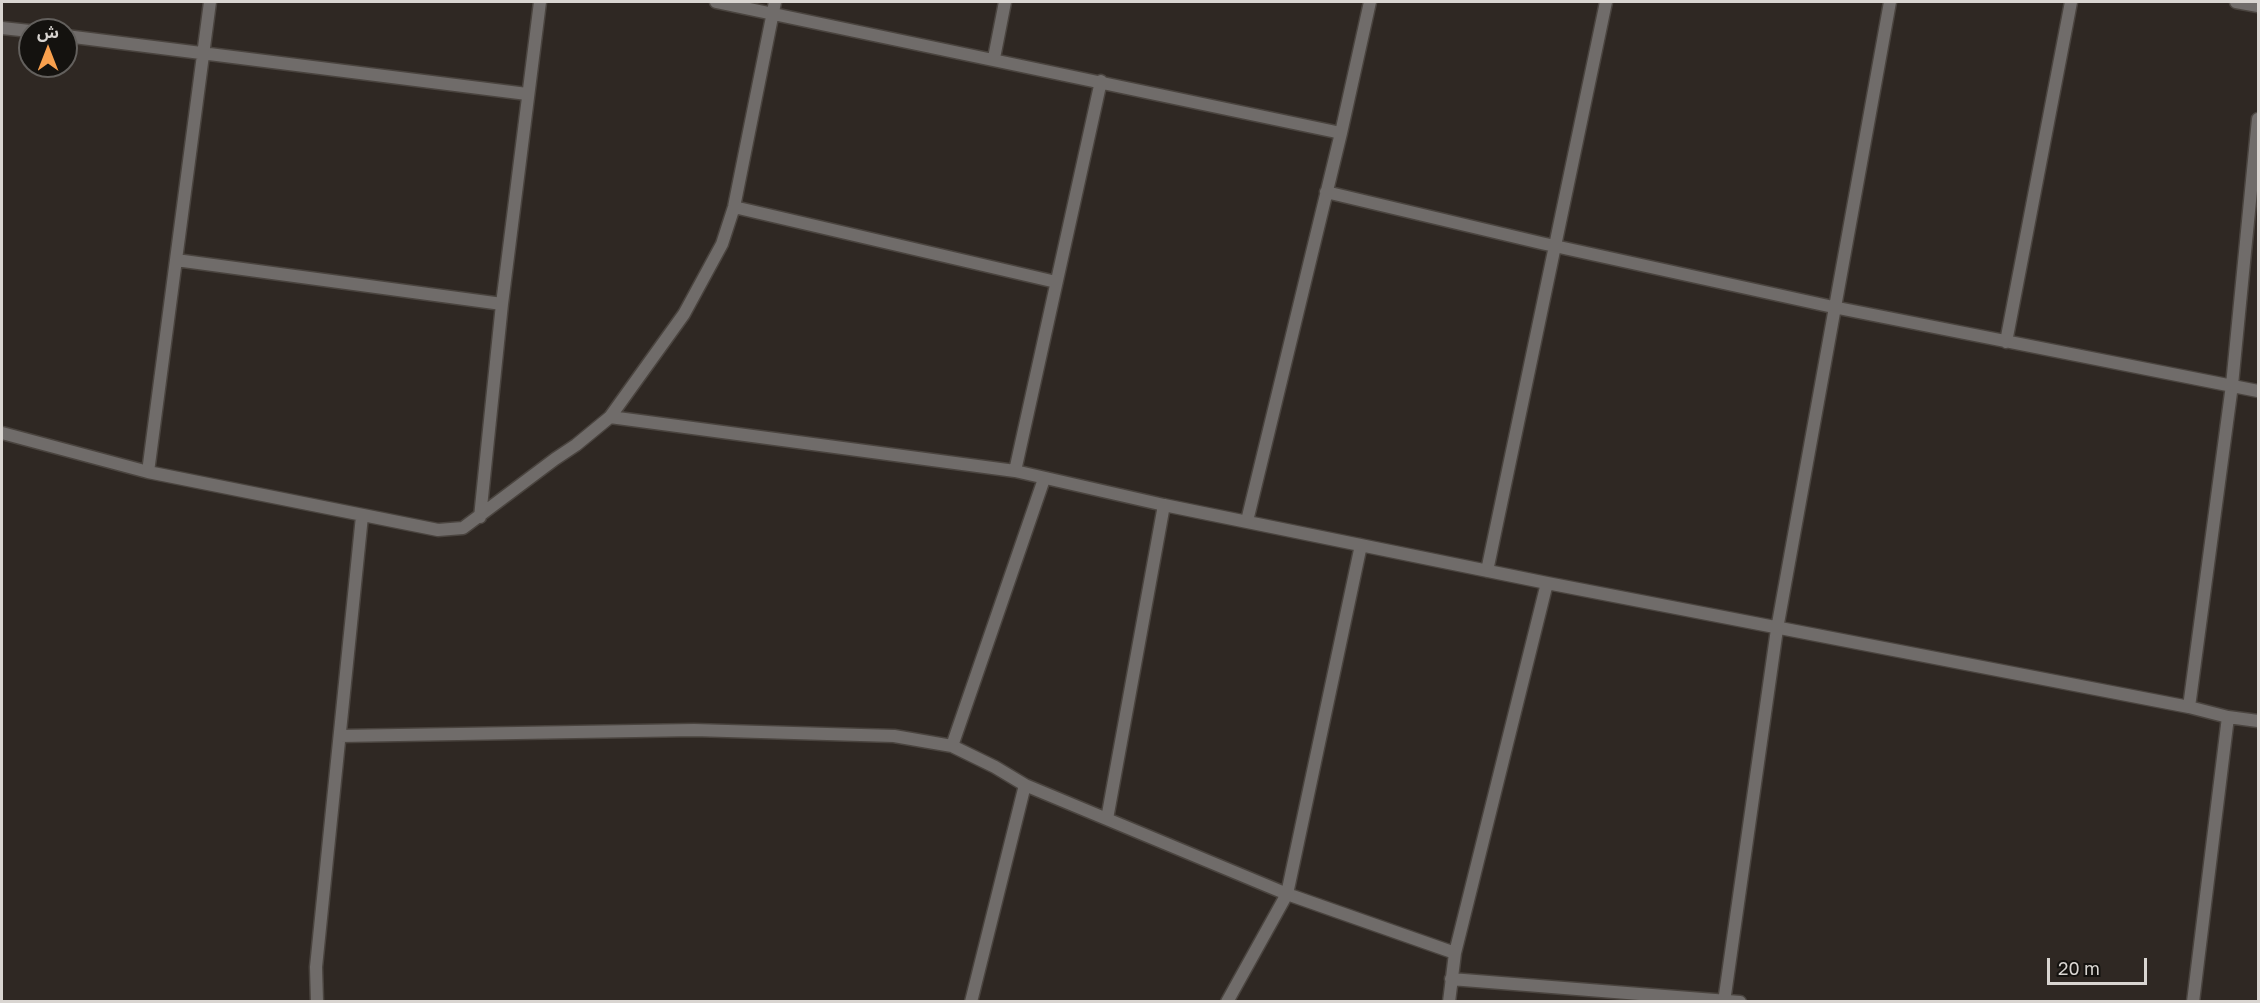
<!DOCTYPE html>
<meta charset="utf-8">
<style>
body{margin:0}
#map{position:relative;width:2260px;height:1003px;overflow:hidden;background:#2f2823;font-family:"Golos Text","Noto Sans Arabic",sans-serif}
canvas{display:block}
.frame{position:absolute;inset:0;border:3px solid #d9d5d1;pointer-events:none}
.north{position:absolute;left:18px;top:18px;width:60px;height:60px;box-sizing:border-box;background:#14120f;border:2px solid #63605d;border-radius:50%;rotate:0deg;font-size:16px;font-weight:700;line-height:24px;text-align:center;color:#d9d5d1}
.north::after{content:'';display:block;margin:auto;width:21px;height:27px;background:#f9a04d;clip-path:polygon(50% 0,100% 100%,50% 72%,0 100%)}
.scale{position:absolute;left:2047px;top:958px;width:100px;height:27px;box-sizing:border-box;border:3px solid #d9d5d1;border-top:0;padding-left:8px;font-size:18px;line-height:21px;white-space:nowrap;color:#d9d5d1;-webkit-text-stroke:4px #14120f;paint-order:stroke}
</style>
<div id="map">
<canvas width="2260" height="1003"></canvas>
<div class="frame"></div>
<div class="north">ش</div>
<div class="scale">20 m</div>
</div>
<script>
const context = document.querySelector('canvas').getContext('2d');
context.lineJoin = 'round';
function poly(rows) {
  const path = new Path2D();
  for (const r of rows) {
    path.moveTo(r[0], r[1]);
    for (let i = 2; i < r.length; i += 2) path.lineTo(r[i], r[i + 1]);
  }
  return path;
}
function strokePath(path, color, width, dash) {
  context.strokeStyle = color;
  context.lineWidth = width;
  context.lineCap = dash ? 'butt' : 'round';
  context.setLineDash(dash || []);
  context.stroke(path);
}
const minor = poly([
 [716,2,1341,133],
 [2236,2,2258,6],
 [2,28,30,31],
 [66,36,527,94],
 [994,58,1005,2],
 [1326,192,1541,243,1833,307,2258,391],
 [734,207,1056,282],
 [176,260,502,304],
 [2006,342,2071,2],
 [610,417,1015,471,1164,505,1547,583,2189,707],
 [2,433,148,472,438,530,463,528,555,459,576,445,610,417,684,314,722,244,734,207,775,2],
 [1015,471,1101,81],
 [148,472,210,2],
 [480,517,502,304,540,2],
 [1247,521,1341,133,1370,2],
 [1487,571,1606,2],
 [2228,717,2258,721],
 [340,736,694,730,894,736,952,746,995,767,1025,785,971,1002],
 [952,746,1044,479],
 [1025,785,1287,894,1455,953],
 [1107,819,1164,505],
 [1451,979,1740,1002],
 [317,1002,316,967,362,516],
 [1227,1002,1287,894,1361,545],
 [1449,1002,1455,953,1547,583],
 [1724,1002,1777,629,1890,2],
 [2193,1002,2228,717,2189,707,2232,385,2258,119]
]);
strokePath(minor, '#4a443f', 15);
strokePath(minor, '#706c6a', 12);
</script>
